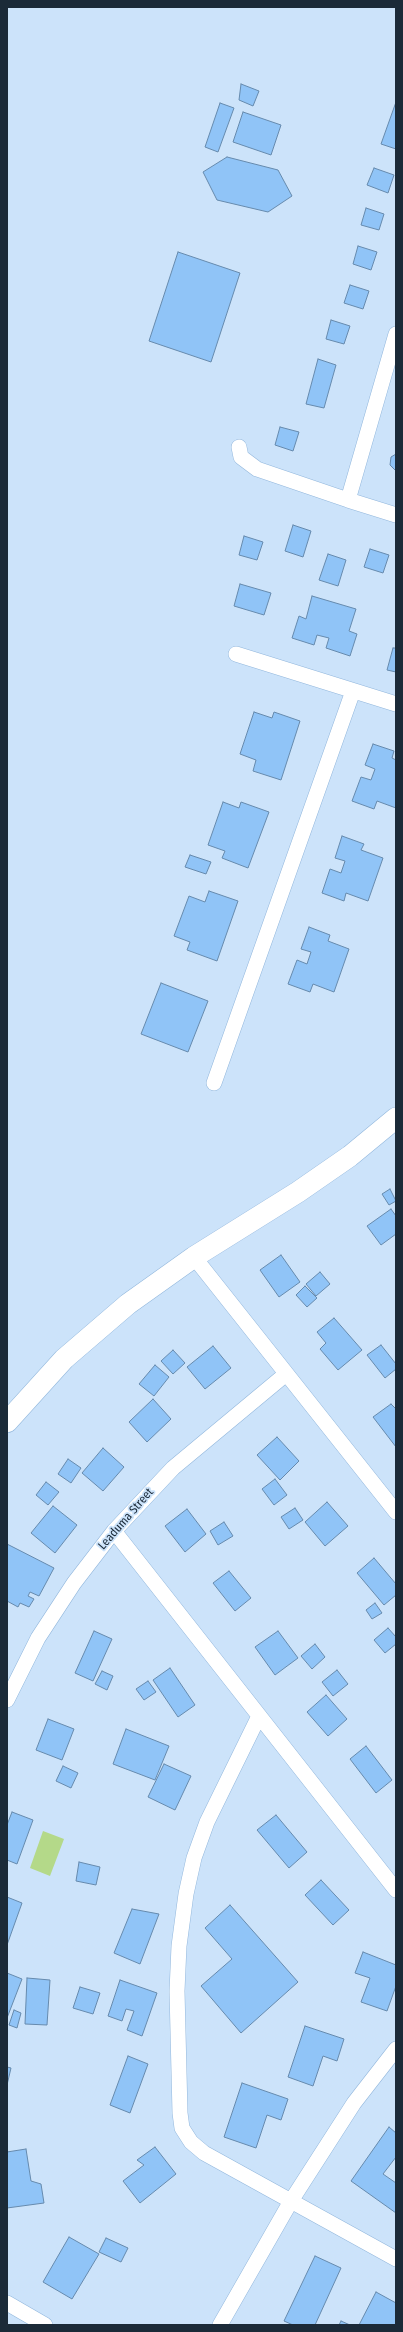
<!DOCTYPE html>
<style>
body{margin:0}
#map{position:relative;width:403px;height:2332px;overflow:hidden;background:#cce3fa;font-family:"Fira Sans Condensed",sans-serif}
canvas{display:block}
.frame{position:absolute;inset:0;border:8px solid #1b2a38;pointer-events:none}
</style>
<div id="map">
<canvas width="403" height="2332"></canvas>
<div class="frame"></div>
</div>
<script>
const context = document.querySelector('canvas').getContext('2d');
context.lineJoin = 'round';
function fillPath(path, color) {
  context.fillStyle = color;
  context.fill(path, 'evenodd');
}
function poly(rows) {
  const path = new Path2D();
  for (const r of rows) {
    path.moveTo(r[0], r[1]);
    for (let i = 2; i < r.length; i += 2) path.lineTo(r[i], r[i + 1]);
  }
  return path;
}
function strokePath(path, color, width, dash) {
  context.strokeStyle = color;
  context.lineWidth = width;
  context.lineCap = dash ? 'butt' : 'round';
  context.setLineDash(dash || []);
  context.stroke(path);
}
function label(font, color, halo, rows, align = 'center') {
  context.font = font + ' "Fira Sans Condensed",sans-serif';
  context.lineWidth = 3.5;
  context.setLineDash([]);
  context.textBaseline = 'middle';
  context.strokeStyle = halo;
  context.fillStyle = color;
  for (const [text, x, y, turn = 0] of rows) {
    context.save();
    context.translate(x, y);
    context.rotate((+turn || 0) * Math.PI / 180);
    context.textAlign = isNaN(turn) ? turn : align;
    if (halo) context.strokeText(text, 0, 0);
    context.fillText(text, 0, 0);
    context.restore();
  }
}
fillPath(poly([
 [43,1831,64,1839,50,1876,30,1868]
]), '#b4d989');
const building = poly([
 [241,84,259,91,253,106,239,100,241,84],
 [396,102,396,149,381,144,396,102],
 [220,103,234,108,218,152,205,147,220,103],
 [243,112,281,125,271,155,233,142,243,112],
 [227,157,278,170,292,196,268,212,217,200,203,172,227,157],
 [374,168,394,175,388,193,367,185,374,168],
 [366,208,384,214,379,230,361,225,366,208],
 [358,246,377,252,371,270,353,264,358,246],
 [178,252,240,273,211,362,149,341,178,252],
 [350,285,369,291,363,309,344,303,350,285],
 [331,320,350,326,344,344,326,339,331,320],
 [318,359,336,365,324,408,306,404,318,359],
 [280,427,299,432,293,451,275,445,280,427],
 [396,454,396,471,390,465,391,457,396,454],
 [293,525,311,531,303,557,285,551,293,525],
 [244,536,263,542,257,560,239,555,244,536],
 [370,549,389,555,383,573,364,567,370,549],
 [328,554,346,560,338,586,319,580,328,554],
 [240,584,271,593,264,615,234,606,240,584],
 [312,596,356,609,349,631,357,634,350,656,326,648,329,638,317,635,314,645,292,638,299,616,306,619,312,596],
 [393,648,396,648,396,672,387,670,393,648],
 [254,712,272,718,274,712,300,721,281,780,253,771,256,760,240,754,254,712],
 [373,744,394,751,392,758,396,760,396,808,377,801,374,809,352,801,361,777,371,780,375,769,365,765,373,744],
 [223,802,239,808,241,802,269,812,248,868,222,858,225,851,208,845,223,802],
 [342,836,364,844,361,850,383,858,368,901,346,893,344,901,322,893,330,869,341,873,345,861,335,858,342,836],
 [190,855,211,862,206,874,185,867,190,855],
 [209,891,238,901,217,961,187,950,190,942,174,936,189,896,205,902,209,891],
 [309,927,330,935,328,941,349,949,334,992,313,984,310,992,288,984,297,960,307,964,311,952,301,949,309,927],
 [161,983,208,1001,188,1052,141,1034,161,983],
 [390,1189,396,1201,389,1205,382,1194,390,1189],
 [391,1209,396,1216,396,1234,381,1245,367,1226,391,1209],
 [281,1255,300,1282,279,1297,260,1270,281,1255],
 [320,1272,330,1284,316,1296,306,1284,320,1272],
 [305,1286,317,1298,307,1307,296,1295,305,1286],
 [334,1318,362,1350,338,1370,320,1349,326,1343,317,1332,334,1318],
 [381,1345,396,1364,396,1369,385,1378,367,1355,381,1345],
 [213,1346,231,1368,205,1389,187,1367,213,1346],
 [173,1350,185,1363,173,1374,161,1361,173,1350],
 [155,1365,169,1377,154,1396,139,1384,155,1365],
 [153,1399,171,1419,147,1442,129,1422,153,1399],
 [391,1404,396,1409,396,1447,373,1417,391,1404],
 [277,1437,299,1461,280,1480,257,1455,277,1437],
 [103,1448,124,1467,103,1491,82,1473,103,1448],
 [68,1459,81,1468,71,1483,58,1474,68,1459],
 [275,1479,287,1495,274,1505,262,1489,275,1479],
 [46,1482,59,1492,48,1505,36,1495,46,1482],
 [327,1502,348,1526,325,1546,305,1522,327,1502],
 [53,1506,77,1525,55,1553,31,1533,53,1506],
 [295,1508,303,1520,289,1529,281,1517,295,1508],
 [187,1509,206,1534,185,1552,165,1526,187,1509],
 [224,1522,233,1536,218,1545,210,1531,224,1522],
 [7,1544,54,1568,39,1596,30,1592,28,1596,34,1599,29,1607,20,1603,18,1607,7,1601,7,1544],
 [374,1558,396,1584,396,1595,384,1605,357,1573,374,1558],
 [229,1571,251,1598,235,1611,213,1583,229,1571],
 [375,1603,382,1613,372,1619,366,1610,375,1603],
 [388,1628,396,1637,396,1644,385,1653,374,1640,388,1628],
 [94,1631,112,1639,93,1681,75,1673,94,1631],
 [278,1631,298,1658,275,1675,255,1647,278,1631],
 [315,1644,325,1657,312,1669,301,1656,315,1644],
 [170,1668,195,1705,178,1717,153,1680,170,1668],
 [337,1670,348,1684,333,1696,322,1682,337,1670],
 [102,1671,113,1676,107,1690,95,1684,102,1671],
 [148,1681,156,1692,144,1700,136,1689,148,1681],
 [326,1695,347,1719,328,1736,307,1712,326,1695],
 [48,1719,74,1729,62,1760,36,1750,48,1719],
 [126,1729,169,1746,155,1780,113,1764,126,1729],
 [366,1746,392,1780,376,1793,350,1759,366,1746],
 [164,1764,191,1776,175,1810,148,1797,164,1764],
 [63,1766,78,1773,71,1788,56,1781,63,1766],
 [12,1812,33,1820,17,1864,7,1860,7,1825,12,1812],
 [276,1815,307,1852,289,1868,257,1830,276,1815],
 [79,1862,100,1867,96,1885,76,1881,79,1862],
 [321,1880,349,1910,333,1925,305,1895,321,1880],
 [7,1897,22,1903,7,1945,7,1897],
 [230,1905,298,1982,241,2033,201,1986,232,1959,205,1928,230,1905],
 [132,1909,159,1914,140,1964,114,1953,132,1909],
 [363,1952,396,1965,396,1986,387,2011,361,2002,370,1978,355,1973,363,1952],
 [7,1973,22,1979,7,2018,7,1973],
 [27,1978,50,1980,47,2025,25,2024,27,1978],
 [120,1980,157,1993,142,2036,127,2030,134,2011,126,2009,122,2021,108,2016,120,1980],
 [80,1987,100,1993,93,2014,73,2008,80,1987],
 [14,2010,21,2013,17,2028,9,2025,14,2010],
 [305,2026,344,2039,337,2061,323,2056,313,2086,288,2077,305,2026],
 [128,2056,148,2064,130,2113,110,2105,128,2056],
 [7,2067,11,2068,7,2085,7,2067],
 [242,2083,288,2099,281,2120,267,2115,256,2148,224,2137,242,2083],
 [389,2127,396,2133,396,2157,383,2174,396,2183,396,2213,351,2181,389,2127],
 [155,2147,176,2174,140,2203,123,2181,144,2165,137,2160,155,2147],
 [26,2149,31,2181,41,2184,44,2203,7,2208,7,2152,26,2149],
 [69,2237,99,2254,72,2299,43,2282,69,2237],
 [106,2238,128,2248,121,2262,99,2252,106,2238],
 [315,2256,341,2268,315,2325,293,2325,284,2321,315,2256],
 [376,2292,396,2303,396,2325,359,2325,376,2292],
 [341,2321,350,2325,339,2325,341,2321]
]);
fillPath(building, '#90c4f7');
strokePath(building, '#668aad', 1);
const street = poly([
 [396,334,348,500,396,515],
 [239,447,241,457,257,469,348,500],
 [236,654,396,704],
 [214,1083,353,691],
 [194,1257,396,1512],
 [114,1531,396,1890],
 [7,1700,38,1638,74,1583,114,1531,173,1468,286,1374],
 [259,1716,207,1822,194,1858,186,1894,179,1946,177,1991,180,2113,182,2128,191,2142,204,2153,396,2259],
 [7,2303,45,2325],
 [220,2325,291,2201,354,2103,396,2049]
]);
const secondary = poly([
 [7,1422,64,1359,128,1304,194,1257,298,1192,350,1156,396,1118]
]);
strokePath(street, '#92b7dc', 16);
strokePath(secondary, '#92b7dc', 22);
strokePath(street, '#fff', 15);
strokePath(secondary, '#fff', 21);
label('12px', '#1b2a38', '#cce3fa', [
 ["Leaduma Street",126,1519,-49]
]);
</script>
